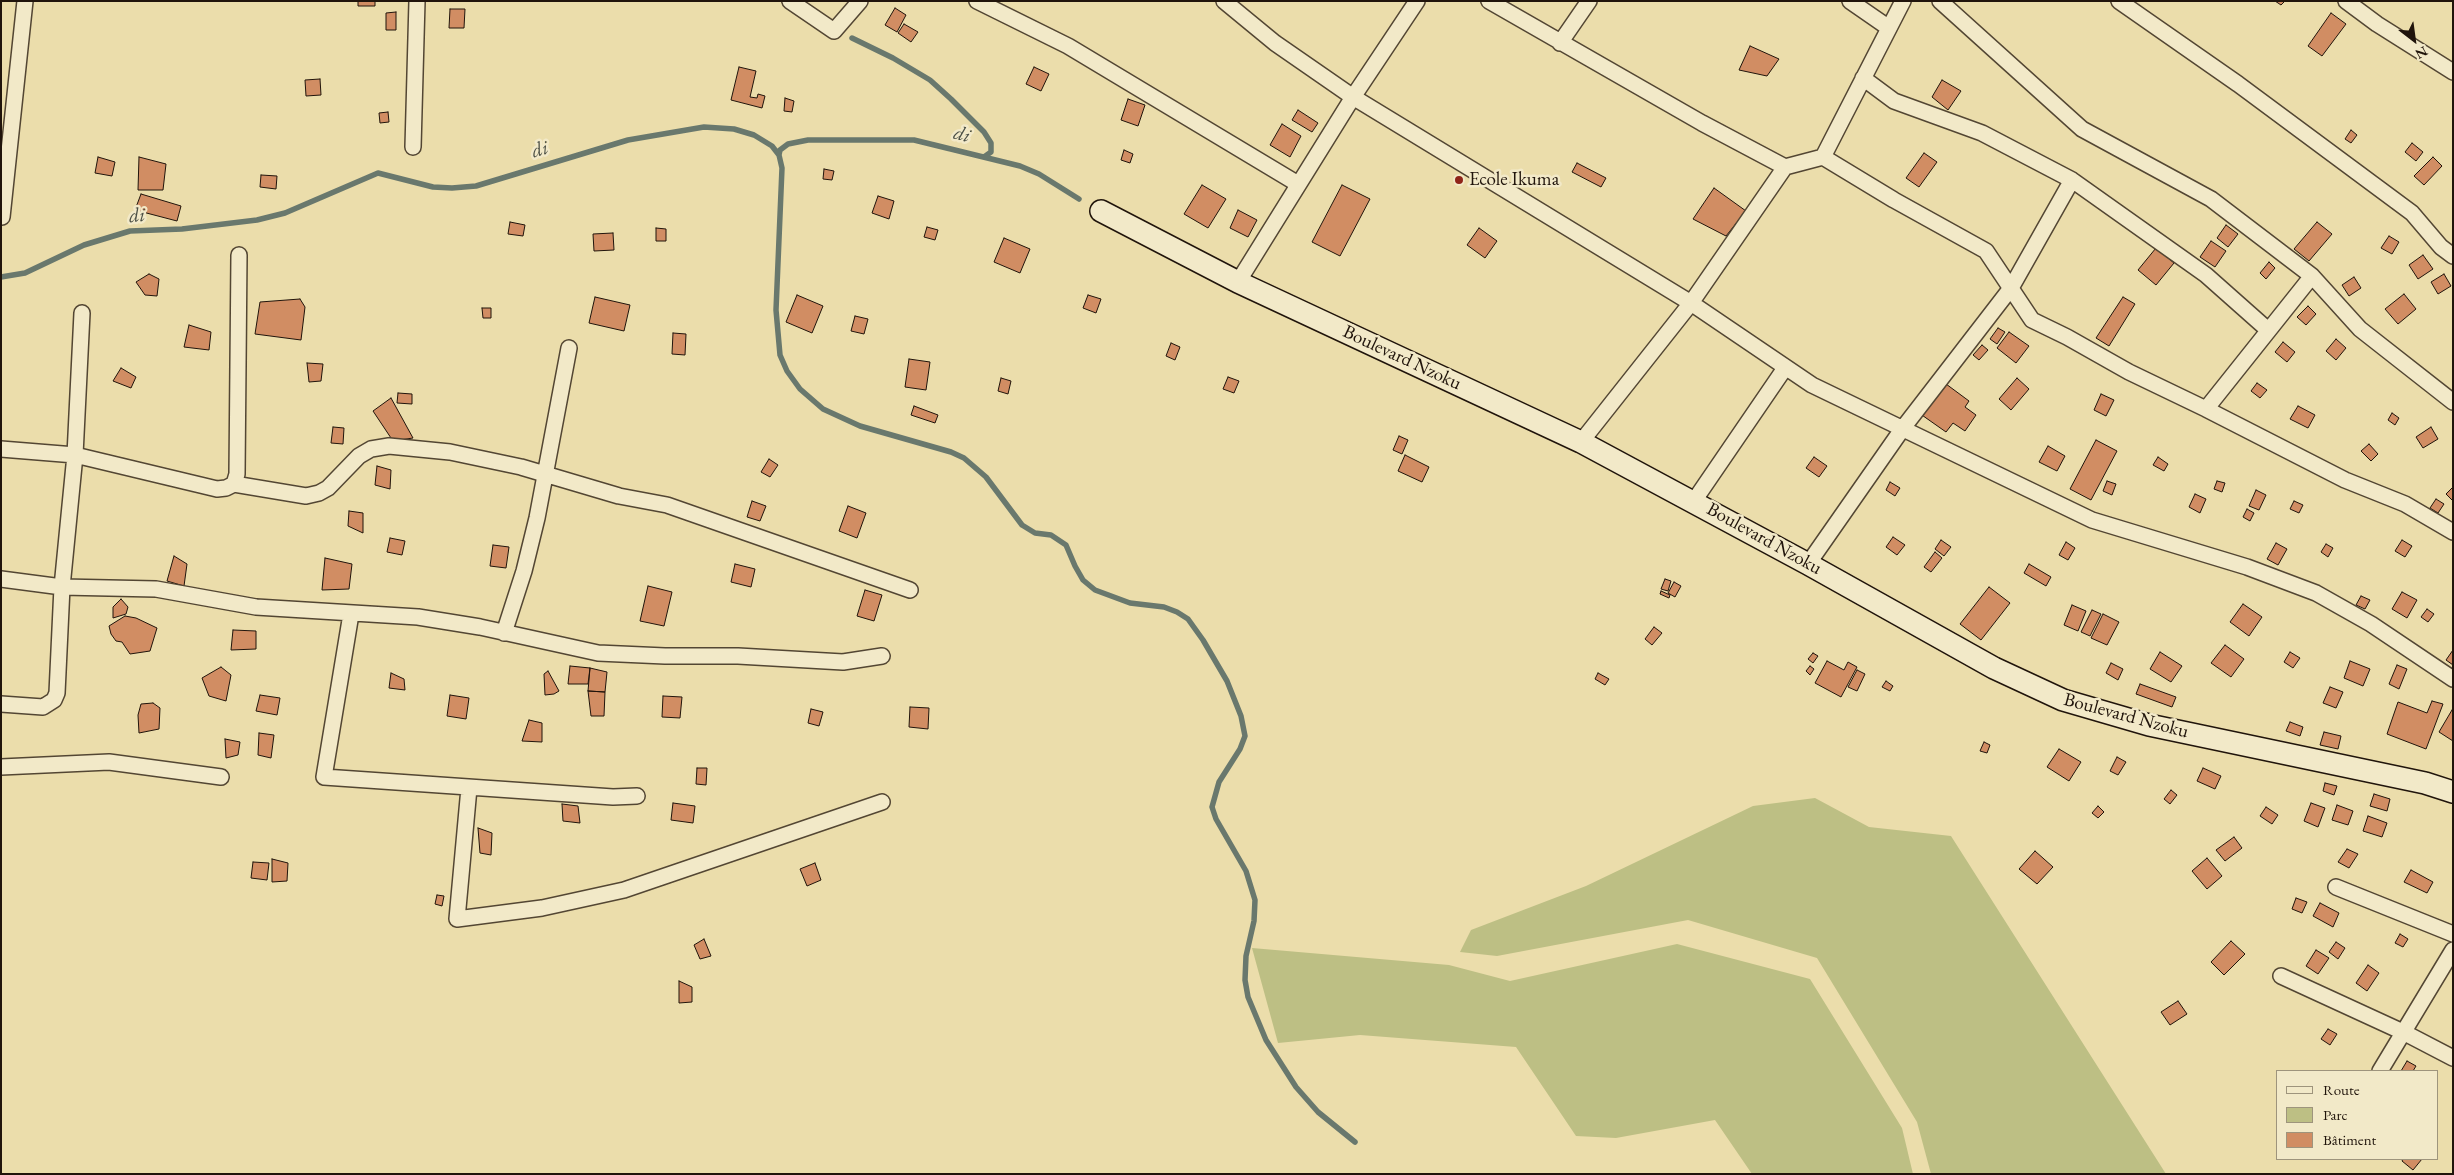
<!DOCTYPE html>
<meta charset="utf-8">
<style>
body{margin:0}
#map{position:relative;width:2454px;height:1175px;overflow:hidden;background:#ebddab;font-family:"EB Garamond",serif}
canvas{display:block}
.frame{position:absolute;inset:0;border:2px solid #20140b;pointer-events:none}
.legend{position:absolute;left:2276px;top:1070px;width:162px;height:90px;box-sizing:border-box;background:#f2e9c8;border:1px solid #9e947c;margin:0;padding:6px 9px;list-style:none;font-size:15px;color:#20140b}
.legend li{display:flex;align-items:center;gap:10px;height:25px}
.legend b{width:25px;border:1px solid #9e947c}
.north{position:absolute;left:2389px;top:15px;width:50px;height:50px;-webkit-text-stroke:4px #f2e9c8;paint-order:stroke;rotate:150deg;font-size:14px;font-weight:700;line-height:20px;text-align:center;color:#20140b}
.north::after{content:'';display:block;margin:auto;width:18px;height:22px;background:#20140b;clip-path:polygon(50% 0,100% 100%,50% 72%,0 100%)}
</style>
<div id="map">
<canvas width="2454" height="1175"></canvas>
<div class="frame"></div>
<ul class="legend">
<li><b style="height:6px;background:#f2e9c8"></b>Route</li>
<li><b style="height:14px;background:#bdbf84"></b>Parc</li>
<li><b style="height:14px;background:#d18d63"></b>Bâtiment</li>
</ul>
<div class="north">N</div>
</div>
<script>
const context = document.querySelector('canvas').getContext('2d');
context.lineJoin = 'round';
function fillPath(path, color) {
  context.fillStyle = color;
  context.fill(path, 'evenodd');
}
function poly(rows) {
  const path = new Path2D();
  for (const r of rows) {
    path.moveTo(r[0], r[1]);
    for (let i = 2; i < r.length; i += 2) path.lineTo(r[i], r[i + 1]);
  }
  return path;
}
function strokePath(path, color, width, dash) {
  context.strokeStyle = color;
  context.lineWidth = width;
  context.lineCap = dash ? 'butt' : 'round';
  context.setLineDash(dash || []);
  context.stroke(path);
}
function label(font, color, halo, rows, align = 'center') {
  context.font = font + ' "EB Garamond",serif';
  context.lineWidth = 5;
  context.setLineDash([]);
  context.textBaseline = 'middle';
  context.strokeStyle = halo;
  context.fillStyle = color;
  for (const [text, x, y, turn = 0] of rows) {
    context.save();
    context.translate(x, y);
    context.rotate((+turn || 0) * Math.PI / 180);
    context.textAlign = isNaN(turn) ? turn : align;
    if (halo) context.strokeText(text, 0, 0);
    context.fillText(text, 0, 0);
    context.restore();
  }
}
fillPath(poly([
 [1815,798,1869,827,1951,836,2166,1174,1931,1174,1917,1122,1817,958,1688,920,1497,956,1460,952,1471,930,1586,886,1753,806],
 [1677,944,1810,979,1902,1128,1913,1174,1752,1174,1715,1120,1616,1138,1576,1136,1516,1047,1360,1035,1278,1043,1252,948,1449,965,1510,981]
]), '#bdbf84');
strokePath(poly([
 [852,38,893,58,930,80,951,99,984,132,991,143,991,152,984,157],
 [779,155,780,150,788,144,808,140,914,140,1020,166,1039,174,1079,199],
 [1,277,25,273,84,245,130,231,182,229,257,220,285,213,378,173,433,187,452,188,476,186,628,140,704,127,734,129,754,135,772,146,779,155,782,168,776,310,780,355,787,371,800,389,823,409,860,426,951,452,964,458,986,477,1022,525,1035,533,1051,535,1066,545,1075,566,1083,580,1095,590,1130,603,1164,607,1177,612,1188,619,1203,640,1227,681,1241,716,1245,736,1240,749,1219,782,1212,807,1216,819,1246,871,1255,900,1254,921,1246,956,1245,980,1248,997,1266,1040,1296,1087,1318,1112,1355,1142]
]), '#69786d', 5.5);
const building = poly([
 [358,1,375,1,375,6,358,6,358,1],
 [2275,1,2285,1,2281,5,2275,1],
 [895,8,906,15,897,32,885,25,895,8],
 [450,9,465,9,464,28,449,28,450,9],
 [396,12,396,30,386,30,386,13,396,12],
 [2331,13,2346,24,2322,56,2308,46,2331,13],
 [904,24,918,32,911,42,898,33,904,24],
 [1750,46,1779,59,1767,76,1739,70,1750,46],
 [739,67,756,71,750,97,757,98,758,94,765,96,762,108,731,100,739,67],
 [1034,67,1049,74,1041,91,1026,84,1034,67],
 [320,79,321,95,306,96,305,80,320,79],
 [1942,80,1961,91,1948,110,1932,97,1942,80],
 [785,98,794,101,792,112,784,111,785,98],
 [1128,99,1145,105,1138,126,1121,120,1128,99],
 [1298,110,1318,123,1312,132,1292,120,1298,110],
 [388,112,389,122,380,123,379,113,388,112],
 [1282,124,1301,136,1290,157,1270,145,1282,124],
 [2351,130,2357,135,2351,143,2345,139,2351,130],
 [2412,143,2423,152,2416,161,2405,152,2412,143],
 [1124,150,1133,154,1130,163,1121,160,1124,150],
 [1924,153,1937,162,1919,187,1906,178,1924,153],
 [98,157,115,162,112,176,95,173,98,157],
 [139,157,166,164,163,190,138,190,139,157],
 [2433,157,2442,166,2424,185,2414,176,2433,157],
 [1577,163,1606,178,1601,187,1572,172,1577,163],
 [824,169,834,171,832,180,823,179,824,169],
 [261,175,277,176,276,189,260,187,261,175],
 [1202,185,1226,199,1208,228,1184,214,1202,185],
 [1342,185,1370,199,1340,256,1312,242,1342,185],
 [1714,188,1746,211,1726,236,1693,219,1714,188],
 [141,194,181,206,177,221,135,210,141,194],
 [878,196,894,201,889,219,872,213,878,196],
 [1238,210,1257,220,1248,237,1230,228,1238,210],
 [510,222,525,225,523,236,508,234,510,222],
 [2317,222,2332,234,2309,261,2294,249,2317,222],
 [2226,225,2238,234,2228,247,2217,238,2226,225],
 [927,227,938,230,935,240,924,237,927,227],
 [656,228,666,229,666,241,656,241,656,228],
 [1479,228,1497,241,1485,258,1467,245,1479,228],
 [613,233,614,250,594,251,593,234,613,233],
 [2389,236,2399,242,2392,254,2381,248,2389,236],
 [1004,238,1030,249,1020,273,994,262,1004,238],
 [2211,241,2226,251,2215,267,2200,257,2211,241],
 [2156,248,2174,263,2156,285,2138,270,2156,248],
 [2423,255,2433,269,2418,279,2409,265,2423,255],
 [2269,262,2275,268,2266,279,2260,273,2269,262],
 [149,274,159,279,157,296,145,295,136,282,149,274],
 [2444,274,2451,286,2438,294,2431,282,2444,274],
 [2354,277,2361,288,2349,296,2342,285,2354,277],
 [2404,294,2416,309,2398,324,2385,309,2404,294],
 [797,295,823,306,812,333,786,322,797,295],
 [1088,295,1101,299,1096,313,1083,308,1088,295],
 [595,297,630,305,624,331,589,323,595,297],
 [2123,297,2135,304,2109,346,2096,338,2123,297],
 [300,299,305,307,301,340,255,334,260,302,300,299],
 [2308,306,2316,314,2306,325,2297,317,2308,306],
 [482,308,491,308,491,318,483,318,482,308],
 [855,316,868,319,864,334,851,331,855,316],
 [189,325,211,332,209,350,184,347,189,325],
 [1998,328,2005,332,1997,344,1990,339,1998,328],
 [2009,332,2029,346,2016,363,1997,348,2009,332],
 [673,333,686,334,685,355,672,354,673,333],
 [2336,339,2346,348,2336,360,2326,351,2336,339],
 [2283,342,2295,352,2287,362,2275,352,2283,342],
 [1171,343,1180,347,1175,360,1166,356,1171,343],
 [1982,345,1988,350,1979,360,1973,355,1982,345],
 [909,359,930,362,926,390,905,387,909,359],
 [307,363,323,364,321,381,309,382,307,363],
 [121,368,136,377,131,388,113,381,121,368],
 [1228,377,1239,381,1234,393,1223,389,1228,377],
 [1001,378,1011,381,1008,394,998,391,1001,378],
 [2017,378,2029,389,2011,410,1999,399,2017,378],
 [1942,381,1969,401,1965,407,1976,415,1965,431,1953,423,1946,432,1919,413,1942,381],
 [2257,383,2267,390,2260,398,2251,391,2257,383],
 [398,393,412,394,412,404,397,403,398,393],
 [2101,394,2114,400,2106,416,2094,410,2101,394],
 [391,398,413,438,393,441,373,411,391,398],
 [914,406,938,415,935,423,911,415,914,406],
 [2298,406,2315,415,2308,428,2290,419,2298,406],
 [2392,413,2399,418,2395,425,2388,420,2392,413],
 [333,427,344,428,343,444,331,443,333,427],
 [2431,427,2438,439,2423,448,2416,437,2431,427],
 [1399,436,1408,440,1402,454,1393,450,1399,436],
 [2096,440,2117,451,2091,500,2070,489,2096,440],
 [2369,444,2378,454,2371,461,2361,451,2369,444],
 [2048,446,2065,456,2057,471,2039,462,2048,446],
 [1405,455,1429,467,1422,482,1398,471,1405,455],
 [1814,457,1827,466,1819,477,1806,468,1814,457],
 [2158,457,2168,464,2164,471,2153,465,2158,457],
 [769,459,778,465,770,477,761,472,769,459],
 [377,466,391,470,390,489,375,485,377,466],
 [2107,481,2116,484,2112,495,2103,491,2107,481],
 [2217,481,2225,483,2222,492,2214,489,2217,481],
 [1890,482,1900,488,1895,496,1886,490,1890,482],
 [2453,487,2453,501,2446,494,2453,487],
 [2256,490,2266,495,2259,510,2249,506,2256,490],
 [2195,494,2206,499,2200,513,2189,507,2195,494],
 [2436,499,2444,504,2438,513,2430,508,2436,499],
 [752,501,766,506,760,521,747,517,752,501],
 [2294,501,2303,505,2299,513,2290,509,2294,501],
 [848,506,866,513,857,538,839,531,848,506],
 [2247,509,2254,513,2250,521,2243,517,2247,509],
 [349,511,363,513,363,533,348,526,349,511],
 [1893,537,1905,545,1897,555,1886,547,1893,537],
 [390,538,405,541,402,555,387,552,390,538],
 [1941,540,1951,547,1944,556,1935,549,1941,540],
 [2402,540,2412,546,2405,557,2395,551,2402,540],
 [2066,542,2075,548,2068,560,2059,555,2066,542],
 [2276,543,2287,549,2278,565,2267,559,2276,543],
 [2326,544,2333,548,2328,557,2321,552,2326,544],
 [493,545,509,547,506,568,490,566,493,545],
 [1935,552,1942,558,1931,572,1924,567,1935,552],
 [174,556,187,564,184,586,167,581,174,556],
 [325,558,352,564,349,589,322,590,325,558],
 [735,564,755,569,751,587,731,582,735,564],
 [2029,564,2051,577,2046,586,2024,573,2029,564],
 [1665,579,1671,581,1668,591,1661,589,1665,579],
 [1674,582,1681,586,1675,597,1668,593,1674,582],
 [648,586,672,592,664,626,640,621,648,586],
 [1989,587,2010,603,1981,640,1960,624,1989,587],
 [865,590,882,595,874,621,857,616,865,590],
 [1661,591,1670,595,1669,598,1660,594,1661,591],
 [2402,592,2417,600,2407,618,2392,609,2402,592],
 [2361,596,2370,600,2365,609,2356,605,2361,596],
 [121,599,128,607,126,614,113,618,113,607,121,599],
 [2243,604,2262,617,2249,636,2230,622,2243,604],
 [2072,605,2086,611,2078,631,2064,625,2072,605],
 [2427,609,2434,614,2428,622,2421,617,2427,609],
 [2092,610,2101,614,2090,636,2081,632,2092,610],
 [2103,614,2119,622,2107,645,2091,638,2103,614],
 [125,616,136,618,157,628,150,651,130,654,122,642,116,641,111,634,109,626,125,616],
 [1654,627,1662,633,1652,645,1645,639,1654,627],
 [233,630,256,631,256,649,231,650,233,630],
 [2225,645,2244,659,2231,677,2211,663,2225,645],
 [2453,650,2453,665,2446,660,2453,650],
 [2160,652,2182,666,2171,682,2150,669,2160,652],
 [2290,652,2300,658,2293,668,2284,662,2290,652],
 [1813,653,1818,656,1813,663,1808,659,1813,653],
 [1827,661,1844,670,1848,662,1857,667,1841,697,1815,683,1827,661],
 [2350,661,2370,669,2363,686,2344,678,2350,661],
 [2111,663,2123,669,2118,680,2106,673,2111,663],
 [2397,665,2407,669,2399,689,2389,684,2397,665],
 [570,666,590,668,588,684,568,684,570,666],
 [1810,666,1814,669,1810,675,1806,671,1810,666],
 [221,667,231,675,226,701,209,696,202,678,221,667],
 [590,668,607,672,605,692,588,691,590,668],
 [1857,670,1865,674,1857,691,1848,687,1857,670],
 [548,671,559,691,554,694,545,695,544,674,548,671],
 [391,673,404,679,405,690,389,688,391,673],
 [1598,673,1609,679,1605,685,1595,679,1598,673],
 [1886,681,1893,686,1890,691,1882,687,1886,681],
 [2140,684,2176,697,2172,707,2136,694,2140,684],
 [2330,687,2343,692,2336,708,2323,703,2330,687],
 [588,691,605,692,604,716,591,716,588,691],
 [260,695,280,698,277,715,256,711,260,695],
 [450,695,469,698,466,719,447,716,450,695],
 [663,696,682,697,680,718,662,717,663,696],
 [2432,701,2443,704,2426,749,2387,734,2398,702,2427,713,2432,701],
 [153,703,160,708,159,729,139,733,138,715,141,704,153,703],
 [910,707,929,708,928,729,909,727,910,707],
 [811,709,823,712,819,726,808,723,811,709],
 [2452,710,2453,710,2453,741,2439,732,2452,710],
 [529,720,542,723,542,742,522,741,529,720],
 [2290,722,2303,727,2300,736,2286,731,2290,722],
 [2324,732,2341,736,2338,749,2320,745,2324,732],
 [259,733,274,735,271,758,258,755,259,733],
 [225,739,240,742,238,755,226,758,225,739],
 [1984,742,1990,745,1987,753,1980,751,1984,742],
 [2059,749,2081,762,2069,781,2047,767,2059,749],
 [2117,757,2126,762,2118,775,2110,771,2117,757],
 [697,768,707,768,706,785,696,784,697,768],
 [2203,768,2221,776,2215,789,2197,781,2203,768],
 [2325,783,2337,786,2334,795,2323,791,2325,783],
 [2171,790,2177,795,2170,804,2164,799,2171,790],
 [2374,794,2390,799,2387,811,2370,806,2374,794],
 [673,803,695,806,693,823,671,820,673,803],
 [2311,803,2325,808,2318,827,2304,821,2311,803],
 [562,804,578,806,580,823,563,821,562,804],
 [2337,805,2353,811,2348,825,2332,820,2337,805],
 [2098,806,2104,812,2098,818,2092,813,2098,806],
 [2266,807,2278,815,2272,824,2260,816,2266,807],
 [2368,816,2387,823,2382,837,2363,831,2368,816],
 [478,828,492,833,491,855,480,853,478,828],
 [2234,837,2242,848,2225,861,2216,850,2234,837],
 [2347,849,2358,854,2349,868,2338,862,2347,849],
 [2035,851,2053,867,2037,884,2019,869,2035,851],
 [2207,858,2222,876,2207,889,2192,871,2207,858],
 [272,859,288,863,287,881,272,882,272,859],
 [253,862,269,863,267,880,251,878,253,862],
 [815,863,821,880,807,886,800,869,815,863],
 [2411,870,2433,882,2427,893,2404,882,2411,870],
 [437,895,444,896,442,906,435,904,437,895],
 [2296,898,2307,902,2302,913,2292,909,2296,898],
 [2320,903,2339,913,2333,927,2313,916,2320,903],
 [2400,934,2408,939,2403,947,2395,943,2400,934],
 [704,939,711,956,700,959,694,945,704,939],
 [2231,941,2245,954,2224,975,2211,962,2231,941],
 [2336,942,2345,948,2338,959,2329,952,2336,942],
 [2316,950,2329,958,2318,974,2306,966,2316,950],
 [2368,965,2379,973,2367,991,2356,983,2368,965],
 [679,981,692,987,692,1002,679,1003,679,981],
 [2178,1001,2187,1014,2170,1025,2161,1012,2178,1001],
 [2328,1029,2337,1034,2330,1045,2321,1039,2328,1029],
 [2407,1061,2416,1066,2413,1071,2401,1071,2407,1061],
 [2403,1159,2422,1159,2413,1170,2402,1161,2403,1159]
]);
fillPath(building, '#d18d63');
strokePath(building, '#20140b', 1);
const street = poly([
 [790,1,834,31,860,1],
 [977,1,1068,46,1298,184],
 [1224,1,1275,43,1353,97,1691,303,1812,385,2092,520,2247,567,2316,593,2371,624,2453,679],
 [1489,1,1702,123,1785,167,1823,157,1894,200,1986,251,2032,320,2067,337,2129,372,2206,409,2345,480,2405,504,2453,532],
 [1850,1,1889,28],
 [1940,1,2082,129,2211,199,2312,276,2360,329,2453,402],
 [2119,1,2238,84,2412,213,2441,247,2453,256],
 [2346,1,2377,24,2453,72],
 [1560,43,1589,1],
 [1863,78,1894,101,1982,133,2072,180,2206,275,2268,330],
 [413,147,417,1],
 [1823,157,1903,1],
 [2,217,25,1],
 [1238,282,1353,97,1417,1],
 [2206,409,2312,276],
 [1581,442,1691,303,1785,167],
 [1,449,75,455,217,489,226,488,234,484,237,474,239,255],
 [234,484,306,496,319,493,328,488,359,456,371,449,389,446,450,452,521,467,619,496,667,505,910,590],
 [1694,501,1785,368],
 [1808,564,1903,428,2011,288,2072,180],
 [1,579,62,587,156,589,256,607,418,617,480,627,598,653,665,656,738,656,843,662,882,656],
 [351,614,324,777,613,797,637,796],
 [504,633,524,571,537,518,569,348],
 [1,704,43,707,54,700,57,693,62,587,75,455,82,313],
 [1,767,109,762,221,777],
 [469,788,457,919,542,908,624,890,882,802],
 [2336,887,2453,934],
 [2281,976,2405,1033,2453,1058],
 [2380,1071,2453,950]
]);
const secondary = poly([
 [1101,211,1238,282,1581,442,1808,564,1994,668,2063,700,2149,725,2425,783,2453,792]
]);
strokePath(street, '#534633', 18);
strokePath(secondary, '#20140b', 24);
strokePath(street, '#f2e9c8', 15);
strokePath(secondary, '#f2e9c8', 21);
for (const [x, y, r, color] of [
 [1459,180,5,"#8f2418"]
]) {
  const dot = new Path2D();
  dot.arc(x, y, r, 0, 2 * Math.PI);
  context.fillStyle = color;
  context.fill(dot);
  strokePath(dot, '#f2e9c8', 2);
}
label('19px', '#20140b', '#f2e9c8', [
 ["Ecole Ikuma",1469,180]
], 'left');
label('19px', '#20140b', '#f2e9c8', [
 ["Boulevard Nzoku",1402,358,25],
 ["Boulevard Nzoku",1764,539,29],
 ["Boulevard Nzoku",2126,716,15]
]);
label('italic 20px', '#4a4e44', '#f2e9c8', [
 ["di",962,135,14],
 ["di",540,150,-17],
 ["di",137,216,-6]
]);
</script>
